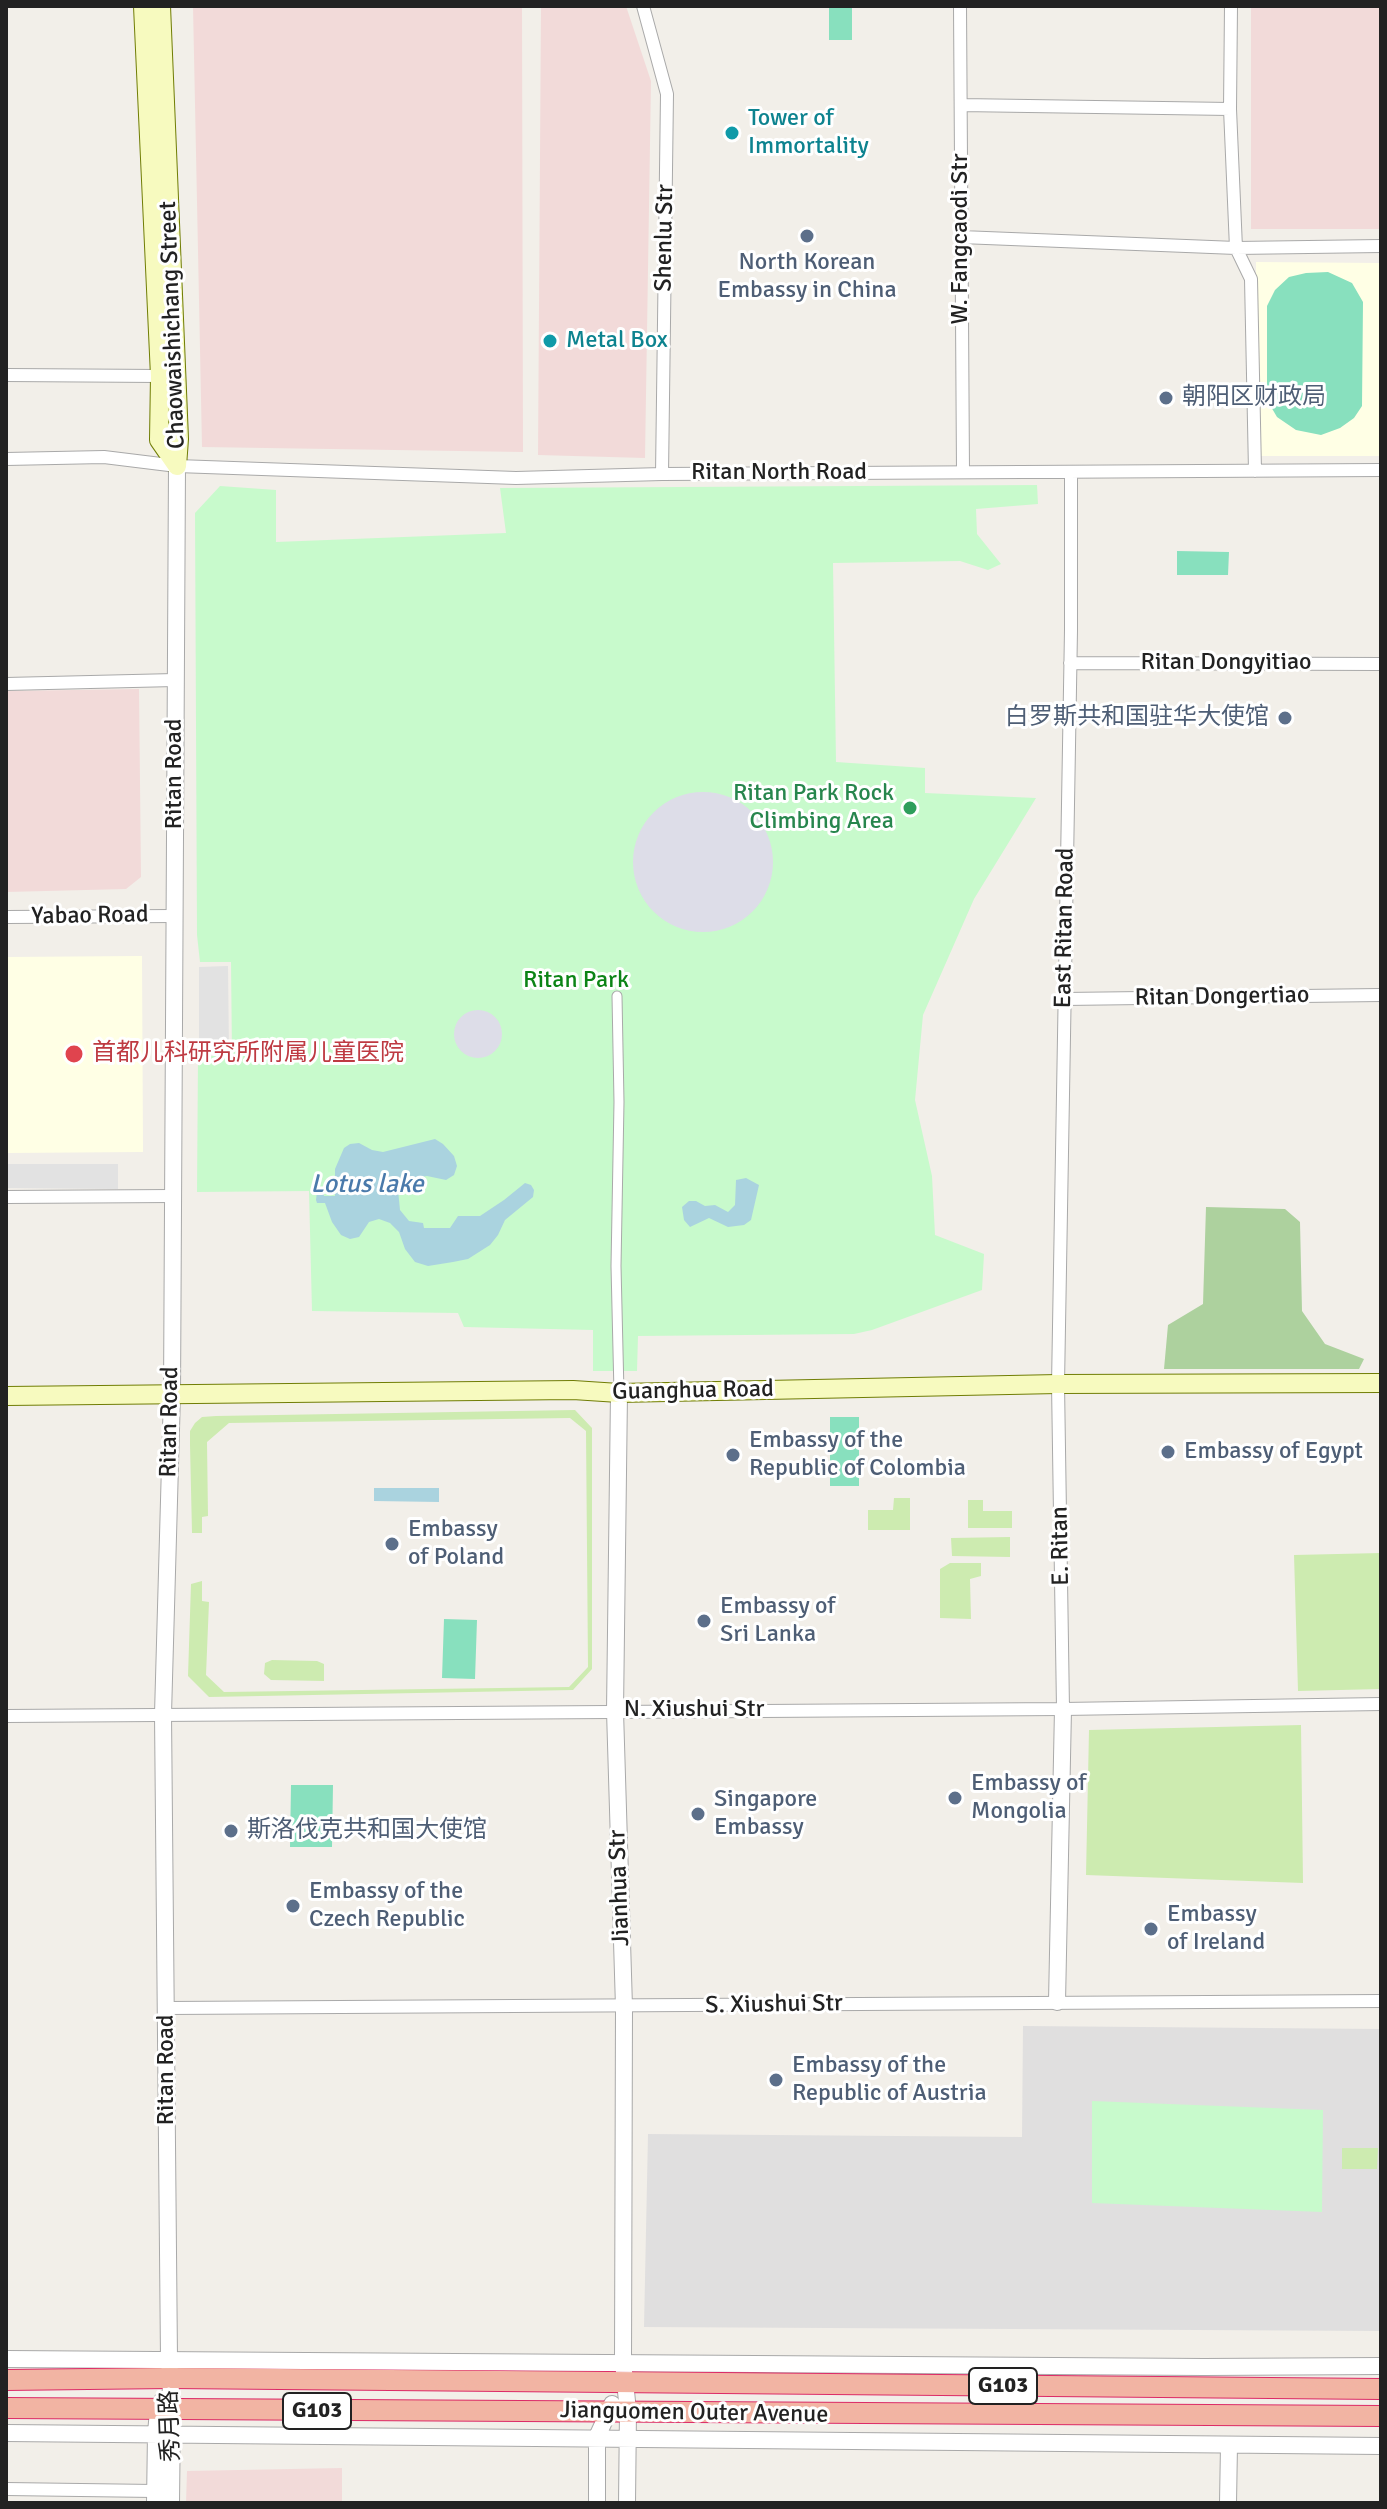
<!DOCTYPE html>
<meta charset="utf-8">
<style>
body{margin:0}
#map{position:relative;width:1387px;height:2509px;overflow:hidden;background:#f2efe9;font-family:Signika,sans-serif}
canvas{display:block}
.frame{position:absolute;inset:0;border:8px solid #222;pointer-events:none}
</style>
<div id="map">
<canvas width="1387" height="2509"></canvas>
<div class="frame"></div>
</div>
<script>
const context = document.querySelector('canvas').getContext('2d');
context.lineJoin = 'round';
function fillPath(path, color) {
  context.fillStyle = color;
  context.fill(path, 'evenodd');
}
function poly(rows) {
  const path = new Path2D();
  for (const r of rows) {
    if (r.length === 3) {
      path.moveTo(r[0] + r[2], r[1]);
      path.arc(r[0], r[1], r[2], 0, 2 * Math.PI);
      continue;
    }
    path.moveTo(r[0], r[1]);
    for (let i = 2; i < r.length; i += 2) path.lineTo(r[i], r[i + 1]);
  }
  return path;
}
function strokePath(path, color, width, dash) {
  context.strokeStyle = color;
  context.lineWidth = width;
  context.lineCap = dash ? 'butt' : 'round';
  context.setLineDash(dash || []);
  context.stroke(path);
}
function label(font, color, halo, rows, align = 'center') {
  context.font = font + ' Signika,"Noto Sans SC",sans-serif';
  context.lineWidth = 6;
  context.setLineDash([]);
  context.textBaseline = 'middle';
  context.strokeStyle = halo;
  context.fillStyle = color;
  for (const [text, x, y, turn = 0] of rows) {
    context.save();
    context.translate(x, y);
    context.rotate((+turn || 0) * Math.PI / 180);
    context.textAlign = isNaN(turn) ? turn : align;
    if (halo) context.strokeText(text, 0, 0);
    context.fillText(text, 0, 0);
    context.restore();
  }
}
fillPath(poly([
 [1023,2026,1381,2029,1381,2331,644,2327,648,2134,1022,2137]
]), '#e0dfdf');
fillPath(poly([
 [193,6,522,6,523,452,202,447],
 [541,6,626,6,651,81,645,458,538,455],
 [1251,6,1381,6,1381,229,1251,229],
 [139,689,141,877,126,889,6,892,6,691],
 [342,2468,342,2503,186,2503,187,2471]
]), '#f2dad9');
fillPath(poly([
 [1256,262,1381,263,1381,456,1255,456],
 [142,956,143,1152,6,1153,6,957]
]), '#ffffe5');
fillPath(poly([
 [575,1410,592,1428,592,1669,573,1690,209,1697,188,1676,191,1584,202,1581,202,1601,209,1602,206,1675,224,1692,569,1687,588,1667,586,1431,570,1418,229,1423,207,1442,208,1516,202,1517,202,1533,192,1533,190,1445,190,1431,195,1423,202,1417,216,1416],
 [894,1498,910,1498,910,1530,868,1530,868,1510,893,1510],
 [968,1500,983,1500,983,1511,1012,1511,1012,1528,968,1528],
 [1010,1537,1010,1557,952,1556,951,1538],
 [1381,1553,1381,1689,1298,1691,1294,1555],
 [950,1563,981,1563,981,1576,970,1579,971,1619,940,1618,940,1569],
 [272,1660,317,1661,324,1664,324,1681,271,1680,264,1674,265,1663],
 [1301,1725,1303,1883,1086,1875,1089,1730],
 [1342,2148,1378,2148,1377,2169,1342,2169]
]), '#cdebb0');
fillPath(poly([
 [1206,1207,1285,1209,1300,1222,1302,1311,1325,1344,1364,1359,1359,1369,1164,1369,1168,1325,1203,1304]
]), '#add19e');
fillPath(poly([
 [1037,485,1038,504,976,509,977,534,1001,564,988,570,960,561,833,563,836,762,925,768,925,793,1036,798,974,899,923,1015,915,1100,932,1176,935,1235,984,1254,982,1290,872,1330,854,1334,638,1336,637,1371,593,1371,593,1330,464,1327,458,1313,312,1311,309,1191,197,1192,198,1056,232,1056,231,962,200,962,197,935,195,513,220,486,276,490,276,542,506,533,500,488],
 [1092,2101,1323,2110,1322,2212,1092,2203]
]), '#c8facc');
fillPath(poly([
 [829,6,852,6,852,40,829,40],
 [1328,272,1352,283,1363,302,1362,406,1354,418,1340,428,1321,435,1296,430,1277,417,1267,400,1267,306,1275,290,1289,277,1306,273],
 [1177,551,1229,552,1228,575,1177,575],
 [830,1417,859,1417,859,1486,830,1486],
 [444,1619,477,1620,475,1679,442,1678],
 [291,1785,333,1785,332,1847,290,1847]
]), '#88e0be');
fillPath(poly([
 [228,966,229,1052,199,1052,199,967],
 [6,1164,118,1164,118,1189,6,1188]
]), '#e2e2e2');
fillPath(poly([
 [703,862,70],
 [478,1034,24]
]), '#dddde8');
fillPath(poly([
 [435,1139,443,1144,454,1156,457,1166,454,1175,446,1180,427,1176,410,1179,398,1190,400,1210,409,1221,423,1223,424,1228,450,1228,458,1216,480,1216,504,1200,525,1183,531,1185,534,1190,533,1197,505,1220,498,1235,490,1245,468,1259,453,1262,428,1266,415,1262,405,1249,399,1232,390,1223,379,1219,369,1222,359,1237,350,1239,341,1235,332,1222,325,1203,317,1203,316,1200,317,1191,323,1192,324,1196,335,1196,335,1169,344,1148,350,1144,359,1143,372,1150,383,1152],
 [746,1178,759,1185,751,1220,744,1225,728,1227,709,1218,690,1227,684,1220,682,1207,689,1201,696,1201,705,1206,715,1205,728,1212,735,1205,736,1180],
 [374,1488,439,1488,439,1502,374,1501]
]), '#aad3df');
const pedestrian = poly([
 [617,996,619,1102,616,1266,619,1393]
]);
const minor = poly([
 [643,6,667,94,662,474],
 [960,6,963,471],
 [1231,6,1230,109,1236,248,1251,279,1255,471],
 [961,105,1230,109],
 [961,237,1236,248,1381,246],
 [6,375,160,376],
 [6,459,104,457,177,466,516,478,662,474,1381,470],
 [1070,663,1381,664],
 [6,684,175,680],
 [6,917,174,916],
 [1064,999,1381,995],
 [6,1197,172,1196],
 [1063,1709,1058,1384,1071,630,1071,472],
 [6,1716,1063,1709,1381,1704],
 [167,2008,1381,2001],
 [6,2489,155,2491]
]);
const tertiary = poly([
 [619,1393,615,1711,624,2007,623,2362,628,2411,627,2503],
 [1057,2002,1063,1709],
 [6,2359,1204,2367,1381,2366],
 [6,2433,1381,2446],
 [155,2503,156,2433,158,2411,163,2399],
 [171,2503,172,2410,169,2359,163,1714,172,1394,177,466],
 [597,2503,597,2437,612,2404],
 [1228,2503,1229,2445]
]);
const secondary = poly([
 [143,6,160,376,159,440,177,466],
 [161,6,179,439,177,466],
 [6,1396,573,1390,619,1393,1058,1384,1381,1383]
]);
const trunk = poly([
 [6,2380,170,2378,1381,2389],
 [6,2408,1381,2416]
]);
strokePath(pedestrian, '#a9a9a9', 11);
strokePath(minor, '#a9a9a9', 14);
strokePath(tertiary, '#a9a9a9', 18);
strokePath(secondary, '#707d05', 20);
strokePath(trunk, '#dc2a67', 22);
strokePath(pedestrian, '#fff', 9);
strokePath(minor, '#fff', 12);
strokePath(tertiary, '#fff', 16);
strokePath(secondary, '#f7fabf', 18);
strokePath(trunk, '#f2b4a3', 20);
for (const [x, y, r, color] of [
 [732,133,8,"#0f9aa8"],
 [807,236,8,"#5c6f8a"],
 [550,341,8,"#0f9aa8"],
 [1166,398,8,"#5c6f8a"],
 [1285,718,8,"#5c6f8a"],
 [910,808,8,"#2e9e5b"],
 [74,1054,10,"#e0444e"],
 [1168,1452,8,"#5c6f8a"],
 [733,1455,8,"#5c6f8a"],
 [392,1544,8,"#5c6f8a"],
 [704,1621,8,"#5c6f8a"],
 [955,1798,8,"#5c6f8a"],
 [698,1814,8,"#5c6f8a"],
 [231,1831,8,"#5c6f8a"],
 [293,1906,8,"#5c6f8a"],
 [1151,1929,8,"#5c6f8a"],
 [776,2080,8,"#5c6f8a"]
]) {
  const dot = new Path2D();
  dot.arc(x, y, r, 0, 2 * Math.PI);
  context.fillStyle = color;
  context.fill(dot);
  strokePath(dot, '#fff', 3);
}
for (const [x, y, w] of [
 [1003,2386,68],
 [317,2411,68]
]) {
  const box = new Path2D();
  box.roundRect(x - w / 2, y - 18, w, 36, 6);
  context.fillStyle = '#fff';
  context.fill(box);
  strokePath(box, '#222', 2);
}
label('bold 22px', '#222', null, [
 ["G103",1003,2386],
 ["G103",317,2411]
]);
label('24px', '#0d838f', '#fff', [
 ["Tower of",748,119],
 ["Immortality",748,147],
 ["Metal Box",566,341]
], 'left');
label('24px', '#222', '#fff', [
 ["Shenlu Str",665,238,-89],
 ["W. Fangcaodi Str",961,239,-90],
 ["Chaowaishichang Street",173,325,-92],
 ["Ritan North Road",779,473],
 ["Ritan Dongyitiao",1226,663],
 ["Ritan Road",175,774,-90],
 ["Yabao Road",90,916,-1],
 ["East Ritan Road",1065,928,-89],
 ["Ritan Dongertiao",1222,997,-1],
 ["Guanghua Road",693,1391,-1],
 ["Ritan Road",170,1422,-89],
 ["E. Ritan",1061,1546,-91],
 ["N. Xiushui Str",694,1710],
 ["Jianhua Str",620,1888,-92],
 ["S. Xiushui Str",774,2005,-1],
 ["Ritan Road",167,2070,-90],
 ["Jianguomen Outer Avenue",694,2413,1],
 ["秀月路",171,2426,-92]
]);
label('24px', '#4e5e75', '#fff', [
 ["North Korean",807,263,"center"],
 ["Embassy in China",807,291,"center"],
 ["朝阳区财政局",1182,398],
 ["白罗斯共和国驻华大使馆",1269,718,"right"],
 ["Embassy of the",749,1441],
 ["Republic of Colombia",749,1469],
 ["Embassy of Egypt",1184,1452],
 ["Embassy",408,1530],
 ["of Poland",408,1558],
 ["Embassy of",720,1607],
 ["Sri Lanka",720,1635],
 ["Embassy of",971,1784],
 ["Mongolia",971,1812],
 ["Singapore",714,1800],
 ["Embassy",714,1828],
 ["斯洛伐克共和国大使馆",247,1831],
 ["Embassy of the",309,1892],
 ["Czech Republic",309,1920],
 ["Embassy",1167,1915],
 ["of Ireland",1167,1943],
 ["Embassy of the",792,2066],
 ["Republic of Austria",792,2094]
], 'left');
label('24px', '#27864d', '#fff', [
 ["Ritan Park Rock",894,794],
 ["Climbing Area",894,822]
], 'right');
label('24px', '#0c8416', '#fff', [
 ["Ritan Park",576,981]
]);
label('24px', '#be3a42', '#fff', [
 ["首都儿科研究所附属儿童医院",92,1054]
], 'left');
label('italic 26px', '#4a7aab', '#fff', [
 ["Lotus lake",367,1185]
]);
</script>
